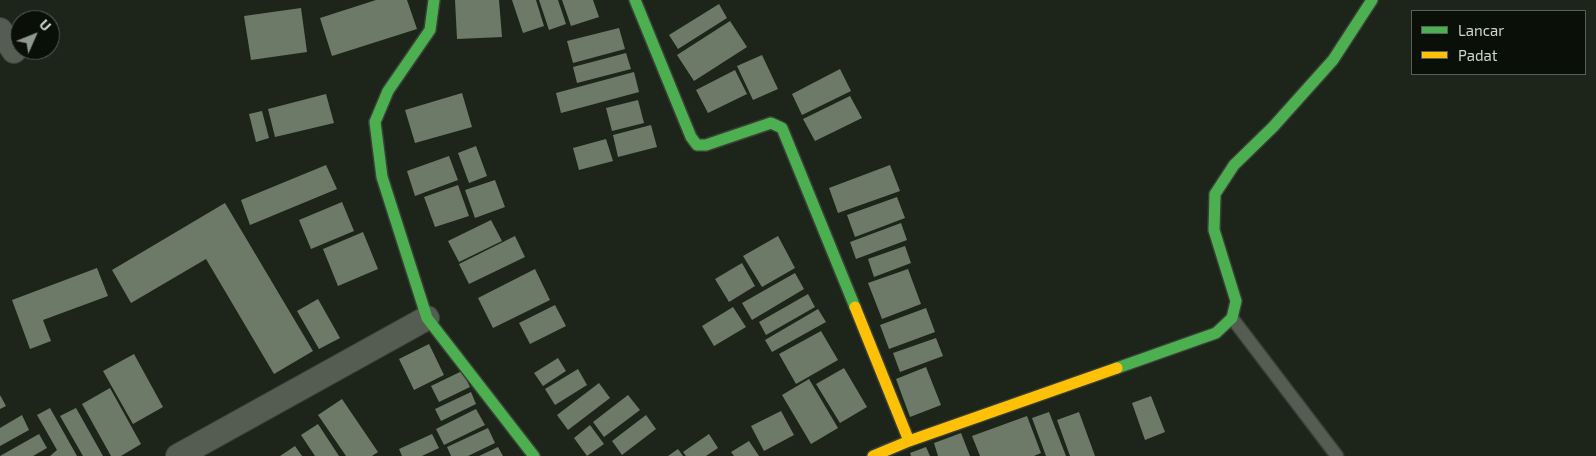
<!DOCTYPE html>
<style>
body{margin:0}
#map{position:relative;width:1596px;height:456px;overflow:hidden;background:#1d251a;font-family:"Exo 2",sans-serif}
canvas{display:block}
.legend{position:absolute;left:1411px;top:10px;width:175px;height:65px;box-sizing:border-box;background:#0a1008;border:1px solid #585f56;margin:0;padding:6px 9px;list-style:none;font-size:15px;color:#cdd6ca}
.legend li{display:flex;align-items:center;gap:10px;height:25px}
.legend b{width:25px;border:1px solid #585f56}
.north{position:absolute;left:10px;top:10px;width:50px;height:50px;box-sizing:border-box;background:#0a1008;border:1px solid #585f56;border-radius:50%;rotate:46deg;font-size:14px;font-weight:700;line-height:20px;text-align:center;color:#cdd6ca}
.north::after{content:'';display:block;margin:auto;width:18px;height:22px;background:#8f988c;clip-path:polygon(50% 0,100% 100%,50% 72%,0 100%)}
</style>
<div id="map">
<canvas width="1596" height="456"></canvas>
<ul class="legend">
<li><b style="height:6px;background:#4caf50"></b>Lancar</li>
<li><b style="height:6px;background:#ffc107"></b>Padat</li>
</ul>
<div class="north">U</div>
</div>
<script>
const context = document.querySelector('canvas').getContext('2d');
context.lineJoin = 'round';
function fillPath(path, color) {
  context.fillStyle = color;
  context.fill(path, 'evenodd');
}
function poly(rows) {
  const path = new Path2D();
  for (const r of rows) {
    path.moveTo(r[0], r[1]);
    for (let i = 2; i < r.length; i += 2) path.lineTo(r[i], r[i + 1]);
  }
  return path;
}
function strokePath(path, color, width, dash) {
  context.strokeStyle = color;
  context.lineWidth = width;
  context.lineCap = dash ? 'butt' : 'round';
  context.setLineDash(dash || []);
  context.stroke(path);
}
fillPath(poly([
 [376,0,407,0,417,29,332,56,320,18],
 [455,0,499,0,502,37,457,39],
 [512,0,536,0,544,26,523,33],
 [539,0,558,0,566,24,549,30],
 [562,0,593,0,599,17,571,26],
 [719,4,727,18,678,49,669,35],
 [301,8,307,52,251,60,244,16],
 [730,21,747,47,694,81,677,55],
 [619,28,625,49,573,63,567,41],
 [626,53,631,69,577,83,573,67],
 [762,55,778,89,753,100,737,66],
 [840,69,851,91,802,115,792,94],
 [735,70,747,94,708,113,696,90],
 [634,72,639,92,561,113,556,93],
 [462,93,472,127,415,143,405,110],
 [326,94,334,123,275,137,268,109],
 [850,96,862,118,815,141,803,119],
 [638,100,644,123,612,131,606,108],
 [262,111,269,138,256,142,249,114],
 [651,125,657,147,618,157,613,135],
 [606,139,613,161,579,170,573,148],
 [476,146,487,176,469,183,458,153],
 [449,156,458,180,415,196,407,171],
 [326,165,337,189,250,225,241,200],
 [890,165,900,191,838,213,829,188],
 [495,180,505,207,475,218,465,190],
 [458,185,469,216,435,227,424,197],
 [897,197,905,218,855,237,847,215],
 [342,202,354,231,311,249,299,220],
 [225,203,313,351,274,374,206,259,131,303,112,270],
 [491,220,502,241,459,262,448,241],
 [901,223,907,240,856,259,850,242],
 [363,232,378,269,338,286,323,249],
 [515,236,525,257,469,284,459,264],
 [778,236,795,268,762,287,743,256],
 [905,246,911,263,874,277,868,259],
 [742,263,755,286,729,302,715,279],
 [97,268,108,296,43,320,51,341,30,349,12,300],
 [535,269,550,300,493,328,478,298],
 [908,269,921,304,882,319,868,283],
 [795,273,804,289,752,320,742,303],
 [808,294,815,307,766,335,759,322],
 [318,299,340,338,319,349,297,311],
 [555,305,566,326,530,344,519,323],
 [733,307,746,327,714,346,702,326],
 [926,308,935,332,889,349,880,325],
 [818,309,826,322,772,352,765,340],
 [821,331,838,360,796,384,779,354],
 [936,338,943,356,900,372,893,353],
 [429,344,444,375,414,390,399,359],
 [134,354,163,407,133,424,103,371],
 [558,358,566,371,543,386,534,373],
 [926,367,941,405,910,417,896,379],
 [844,368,867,407,840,423,816,384],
 [578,369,587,385,555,405,545,389],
 [462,371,470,387,439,402,431,386],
 [809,379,838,428,811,444,782,395],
 [599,383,610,398,568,430,557,415],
 [110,388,141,444,121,456,111,456,82,404],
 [471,392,476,404,441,421,435,409],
 [0,395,6,406,0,409],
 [628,395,640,410,604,437,593,422],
 [1151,396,1165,432,1145,440,1132,403],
 [342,399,378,452,372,456,346,456,318,415],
 [50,408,77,456,50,456,57,450,37,415],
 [76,408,103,456,83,456,60,416],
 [476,409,485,425,444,445,436,429],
 [781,411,794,435,764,451,751,426],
 [1049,412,1066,456,1046,456,1032,418],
 [1079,412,1095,456,1070,456,1057,420],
 [22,415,29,430,0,446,0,428],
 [646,415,656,429,622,455,612,441],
 [1027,416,1041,453,1034,456,980,456,972,436],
 [318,424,339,456,315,456,301,435],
 [590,425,604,444,587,456,574,438],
 [488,428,495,443,468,456,451,456,447,447],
 [961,433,970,456,938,456,934,443],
 [39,434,47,448,33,456,0,456],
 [432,434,439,448,422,456,402,456,399,449],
 [709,434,718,448,706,456,686,456,683,452],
 [749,441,759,456,734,456,731,452],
 [295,446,302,456,280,456],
 [498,447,503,456,479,456],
 [926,447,930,456,911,456,910,453],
 [678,449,683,456,668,456]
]), '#6d7a68');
const lane = poly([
 [1232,318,1337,456]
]);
const street = poly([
 [0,30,14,51],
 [178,456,427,318]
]);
const fast = poly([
 [434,0,430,30,388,91,375,122,382,177,427,318,534,456],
 [635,0,691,137,697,145,706,145,771,123,782,128,855,307],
 [1117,368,1216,333,1232,318,1236,301,1214,230,1215,194,1234,165,1273,127,1333,60,1372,0]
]);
const slow = poly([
 [855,307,909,441],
 [873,456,909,441,1117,368]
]);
strokePath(lane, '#3a4037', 15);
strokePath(street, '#3a4037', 26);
strokePath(fast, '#3a4037', 14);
strokePath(slow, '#3a4037', 14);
strokePath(lane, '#555c51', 12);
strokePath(street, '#555c51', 24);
strokePath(fast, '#4caf50', 11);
strokePath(slow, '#ffc107', 11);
</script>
